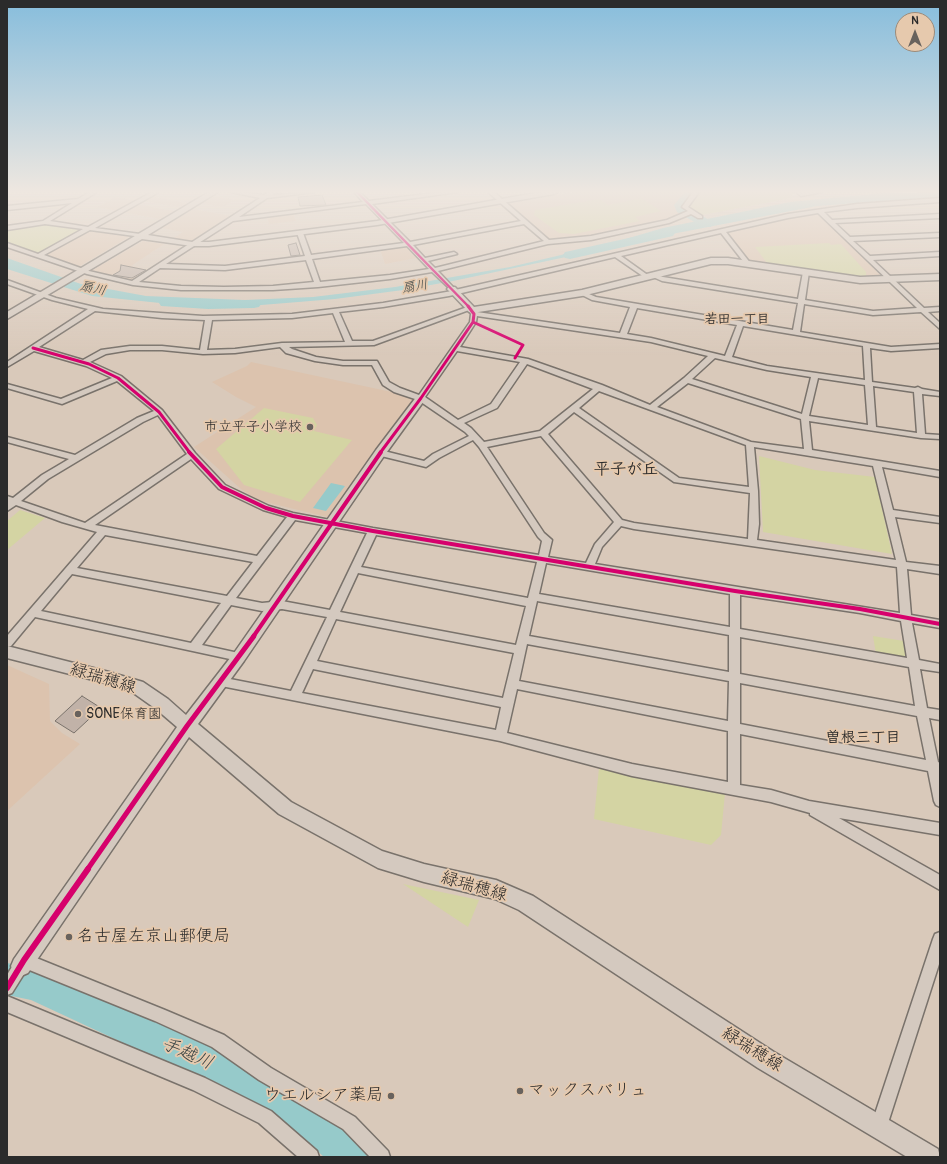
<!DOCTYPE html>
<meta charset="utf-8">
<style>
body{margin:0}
#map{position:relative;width:947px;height:1164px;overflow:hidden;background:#d9c9ba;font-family:Pangolin,sans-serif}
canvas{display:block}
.frame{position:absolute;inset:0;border:8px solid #2b2b2b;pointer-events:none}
.north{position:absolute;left:895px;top:12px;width:40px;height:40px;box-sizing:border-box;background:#e6c9ad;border:1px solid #9b8a79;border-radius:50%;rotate:0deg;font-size:11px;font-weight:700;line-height:16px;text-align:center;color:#2b2b2b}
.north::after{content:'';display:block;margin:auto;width:14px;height:18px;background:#68625d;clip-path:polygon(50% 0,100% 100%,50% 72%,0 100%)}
</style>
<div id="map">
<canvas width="947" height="1164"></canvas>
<div class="frame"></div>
<div class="north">N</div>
</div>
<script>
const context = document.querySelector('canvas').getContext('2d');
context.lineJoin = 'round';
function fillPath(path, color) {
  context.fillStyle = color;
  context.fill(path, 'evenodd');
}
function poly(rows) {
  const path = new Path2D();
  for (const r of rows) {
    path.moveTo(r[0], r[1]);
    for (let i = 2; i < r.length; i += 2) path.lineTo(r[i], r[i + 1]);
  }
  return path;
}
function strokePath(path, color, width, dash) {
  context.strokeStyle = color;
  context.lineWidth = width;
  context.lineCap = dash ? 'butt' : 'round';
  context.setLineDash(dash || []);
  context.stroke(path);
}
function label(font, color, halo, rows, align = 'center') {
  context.font = font + ' Pangolin,"Klee One",sans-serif';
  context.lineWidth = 3.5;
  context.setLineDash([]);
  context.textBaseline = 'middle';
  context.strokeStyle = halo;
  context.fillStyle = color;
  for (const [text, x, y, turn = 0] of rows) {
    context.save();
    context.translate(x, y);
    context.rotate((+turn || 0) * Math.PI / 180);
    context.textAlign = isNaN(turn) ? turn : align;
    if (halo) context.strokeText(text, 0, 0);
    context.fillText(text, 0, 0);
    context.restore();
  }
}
fillPath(poly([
 [574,192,688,192,678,205,679,209,683,213,667,220,589,236,554,240,549,240,508,205,510,203],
 [150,196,187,203,180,207,143,201],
 [215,196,235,200,222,207,202,203],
 [116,197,136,201,117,211,97,207],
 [137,204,174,211,160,219,122,212],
 [193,209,231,216,195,239,190,241,174,238,183,232,162,228],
 [814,212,818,213,881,276,880,277,858,278,752,262,748,261,725,232],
 [293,213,296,221,269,224,267,216],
 [90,231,129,237,80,266,75,266,46,256,45,255],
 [143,241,164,244,131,266,148,270,134,280,129,281,91,271],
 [402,247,406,247,416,258,385,264,380,249],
 [251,362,401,394,414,399,331,515,327,517,257,500,241,489,194,447,256,407,236,397,212,382,247,366],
 [7,665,49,684,50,721,62,733,80,744,7,811]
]), '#dcc3ae');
fillPath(poly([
 [699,192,794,192,796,194,792,195,792,198,702,215,688,209,688,205],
 [641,198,661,211,635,217,640,221,574,234,559,233,534,215,535,210,599,199,608,205],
 [42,224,80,230,81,231,38,254,7,242,7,230],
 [829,243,831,245,841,244,866,272,866,276,856,277,767,263,755,247],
 [264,408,313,418,317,425,314,431,352,440,300,502,244,485,216,449],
 [759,456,815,470,875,477,892,554,763,532],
 [20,510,45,518,7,550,7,521],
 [873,636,904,641,907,660,876,654],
 [599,768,725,793,721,835,711,845,594,819],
 [403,884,479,900,468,927]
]), '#d4d4a3');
fillPath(poly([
 [940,192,940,197,817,206,620,244,566,257,453,281,403,290,335,299,249,306,170,304,92,296,7,269,7,258,81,284,146,296,245,300,313,297,395,287,510,267,612,243,663,228,790,202,883,193],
 [331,483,345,486,326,511,313,508]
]), '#96caca');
fillPath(poly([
 [685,192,697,192,686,205,687,207,711,221,713,224,711,227,703,227,677,212,674,205,685,192],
 [669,229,673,230,675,233,673,236,570,259,565,258,563,255,565,252,570,251,669,229],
 [166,299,208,301,254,300,259,301,261,304,259,307,254,308,208,309,161,306,159,303,161,300,166,299],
 [7,963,33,968,45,972,272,1074,328,1111,365,1144,371,1157,324,1157,302,1137,246,1100,31,1000,7,995,7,963]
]), '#96caca');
const building = poly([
 [322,195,326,205,300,206,298,197,322,195],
 [296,243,300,255,291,256,288,245,296,243],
 [121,265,146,270,132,278,113,275,120,271,121,265],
 [82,696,101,708,74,733,55,721,82,696]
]);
fillPath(building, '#c1b2a8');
strokePath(building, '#79726b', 1);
const street = poly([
 [90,192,97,192,50,221,88,227,152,192,159,192,95,228,140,234,143,236,142,237,90,230,44,255,89,271,132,281,260,198,231,192,244,192,264,195,269,192,276,192,273,195,315,192,267,198,239,217,363,202,354,192,360,192,369,201,441,192,458,192,372,204,410,242,521,221,488,192,494,192,549,240,591,236,667,220,688,211,682,207,693,192,699,192,688,207,702,216,702,218,698,218,691,214,669,223,591,240,548,244,438,271,454,288,455,290,788,214,857,204,940,198,940,202,857,208,824,212,832,220,940,214,940,218,835,223,850,237,940,233,940,237,853,241,870,256,940,252,940,256,873,260,924,308,940,307,940,311,928,312,940,323,940,329,921,312,873,315,804,304,800,332,891,347,940,344,940,348,891,351,870,348,872,382,915,388,918,387,922,389,940,392,940,396,922,394,925,434,940,435,940,439,921,438,809,421,812,450,940,471,940,477,882,467,893,510,940,517,940,523,895,517,906,562,940,566,940,574,907,569,911,615,940,620,940,628,912,623,919,660,940,664,940,672,920,669,927,708,940,710,940,720,929,718,938,762,940,763,940,807,936,805,934,801,928,771,740,734,740,785,771,790,809,801,940,823,940,835,839,818,940,875,940,890,810,815,810,813,771,802,632,776,500,741,216,685,214,682,216,679,220,677,291,691,327,617,282,609,262,611,231,605,202,645,243,654,244,657,243,660,239,661,35,617,11,646,7,647,7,636,97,532,62,522,16,505,7,511,7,496,13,498,42,475,69,459,7,442,7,437,75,455,137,418,154,411,117,381,62,404,7,388,7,384,61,399,112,378,86,366,34,351,7,367,7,362,88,309,52,300,7,284,7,280,56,298,103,309,203,316,292,314,383,303,452,291,432,272,390,279,318,287,273,290,181,290,133,285,87,274,7,247,7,243,38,254,83,229,45,224,7,230,7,226,43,221,72,203,7,210,7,206,78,199,90,192],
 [366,204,404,243,311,255,303,233,300,231,297,233,305,256,225,266,166,264,233,221,366,204],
 [818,213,917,308,873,311,805,300,809,272,806,270,803,272,798,299,663,277,654,274,651,276,662,281,798,303,793,330,596,297,582,291,580,292,580,294,592,300,630,307,620,333,477,312,472,307,470,306,373,341,352,341,339,312,383,307,449,296,615,257,647,279,650,277,649,276,621,256,721,233,746,265,748,266,751,264,726,232,788,218,818,213],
 [524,224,544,241,435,268,428,261,457,254,454,252,425,258,413,245,524,224],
 [407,246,429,269,390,275,320,282,312,259,407,246],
 [306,260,314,282,273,286,224,287,181,286,139,282,160,268,225,270,306,260],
 [637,308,737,325,725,356,651,338,627,334,637,308],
 [469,310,471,314,470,322,419,395,400,388,389,382,377,361,343,361,316,357,292,349,289,347,374,345,469,310],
 [95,311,162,318,205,320,200,350,162,346,130,346,101,350,83,360,39,347,95,311],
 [333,313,345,342,282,343,235,349,207,350,212,320,292,318,333,313],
 [477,316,651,342,708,356,684,378,650,405,602,385,528,359,460,347,476,322,477,316],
 [743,326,863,346,865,380,767,366,732,357,743,326],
 [280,347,286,353,315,361,343,365,372,365,383,385,394,392,418,400,465,432,469,436,433,454,424,461,380,450,376,453,377,455,426,467,439,458,473,440,479,447,538,537,542,541,539,555,373,528,293,513,269,506,225,485,195,453,162,410,121,376,90,362,106,354,130,350,162,350,203,354,235,353,280,347],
 [457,351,520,362,491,404,458,420,425,397,457,351],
 [715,358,767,370,811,377,802,414,692,379,715,358],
 [527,364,593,389,540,431,484,442,471,428,464,423,497,408,527,364],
 [818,378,865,385,868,425,809,416,818,378],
 [688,383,801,419,804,449,751,442,657,407,688,383],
 [873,386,914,392,917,433,876,427,873,386],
 [599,391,746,445,749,487,679,478,579,408,599,391],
 [574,412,674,482,750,493,748,539,634,523,622,520,548,434,574,412],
 [158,415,187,454,85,523,21,501,48,479,143,422,158,415],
 [541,436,614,522,595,544,586,563,548,557,552,540,544,533,487,447,541,436],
 [754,447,873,466,896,560,757,540,759,524,758,491,754,447],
 [191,459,219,489,263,510,287,517,257,556,95,525,191,459],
 [295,520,367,533,330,610,282,601,262,603,236,598,295,520],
 [621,526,634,529,897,567,900,613,595,564,602,547,621,526],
 [105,535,253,562,227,596,77,568,105,535],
 [376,535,537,562,528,598,361,567,376,535],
 [546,563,730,594,730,627,539,594,546,563],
 [358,573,526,606,516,645,340,612,358,573],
 [72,574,221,603,191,643,41,611,72,574],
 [740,595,860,613,901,621,907,658,740,629,740,595],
 [537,601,729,635,729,672,529,636,537,601],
 [336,619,514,653,503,698,317,661,336,619],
 [740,637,909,667,915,706,740,674,740,637],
 [527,644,729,681,728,721,519,681,527,644],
 [313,669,501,707,496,730,302,693,313,669],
 [740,683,917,716,926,760,740,724,740,683],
 [517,689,728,731,728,782,632,764,507,733,517,689],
 [796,192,823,192,801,196,796,192],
 [940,932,940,961,887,1126,885,1132,879,1134,873,1132,871,1126,933,939,935,934,940,932],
 [24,953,165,1010,224,1035,271,1068,355,1117,388,1151,390,1157,370,1157,343,1129,259,1080,212,1047,155,1021,27,969,12,993,7,995,7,975,19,955,24,953],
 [7,996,205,1078,271,1111,317,1151,319,1157,298,1157,259,1123,193,1090,7,1012,7,996]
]);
const secondary = poly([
 [209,192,218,192,148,235,192,242,209,242,377,221,541,192,558,192,554,194,377,225,209,246,192,246,142,239,7,319,7,312,209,192],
 [711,258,728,258,860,277,940,274,940,280,860,283,728,264,711,264,582,296,472,313,469,312,447,289,449,287,455,287,474,307,582,290,711,258],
 [421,395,426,398,384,456,244,661,198,724,291,802,382,851,424,864,496,880,533,896,774,1052,938,1149,940,1157,907,1157,758,1068,519,910,495,899,424,882,378,868,279,814,189,737,28,973,21,976,14,973,11,966,14,959,177,727,156,709,132,692,109,684,7,658,7,646,109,672,143,682,168,699,186,715,234,653,376,450,417,396,421,395]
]);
strokePath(street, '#79726b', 3);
strokePath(secondary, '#79726b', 3);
fillPath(street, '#d4c9bf');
fillPath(secondary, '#d4c9bf');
strokePath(poly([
 [357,192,469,307]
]), '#d6006c', 2.5);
strokePath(poly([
 [473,322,523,345,515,358],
 [33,348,89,364,118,378,159,412,190,453],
 [380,453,421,398,473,322,474,314,468,306]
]), '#d6006c', 3);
strokePath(poly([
 [189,452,222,487,266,508,293,516,373,531,735,591,860,609,940,624],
 [253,637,381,452]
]), '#d6006c', 4);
strokePath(poly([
 [87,870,187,726,254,636]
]), '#d6006c', 5);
strokePath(poly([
 [7,988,24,960,88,869]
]), '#d6006c', 6);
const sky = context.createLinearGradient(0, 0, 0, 355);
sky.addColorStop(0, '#87bddc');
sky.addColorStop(0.54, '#eee7e0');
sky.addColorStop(1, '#eee7e000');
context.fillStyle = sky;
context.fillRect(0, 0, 947, 355);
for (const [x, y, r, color] of [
 [310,427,4,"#68625d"],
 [78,714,4,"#68625d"],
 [69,937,4,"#68625d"],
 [520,1091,4,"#68625d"],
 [391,1096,4,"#68625d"]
]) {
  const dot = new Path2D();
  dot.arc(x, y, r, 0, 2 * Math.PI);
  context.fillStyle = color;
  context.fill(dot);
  strokePath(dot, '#e6c9ad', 1.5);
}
label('italic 13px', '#374344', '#e6c9ad', [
 ["扇川",415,287,-10],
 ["扇川",93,289,12]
]);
label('bold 13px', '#2b2b2b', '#e6c9ad', [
 ["若田一丁目",737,320]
]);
label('14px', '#2b2b2b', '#e6c9ad', [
 ["市立平子小学校",302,427],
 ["SONE保育園",86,714,"left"]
], 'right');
label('bold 15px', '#2b2b2b', '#e6c9ad', [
 ["曽根三丁目",863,738]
]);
label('bold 16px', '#2b2b2b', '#e6c9ad', [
 ["平子が丘",626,470]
]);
label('17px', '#2b2b2b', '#e6c9ad', [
 ["緑瑞穂線",103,679,17],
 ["緑瑞穂線",474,887,16],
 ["緑瑞穂線",752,1050,32]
]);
label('17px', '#2b2b2b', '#e6c9ad', [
 ["名古屋左京山郵便局",77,937],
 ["マックスバリュ",528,1091],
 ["ウエルシア薬局",383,1096,"right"]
], 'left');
label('italic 18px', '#374344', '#e6c9ad', [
 ["手越川",187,1054,24]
]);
</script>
